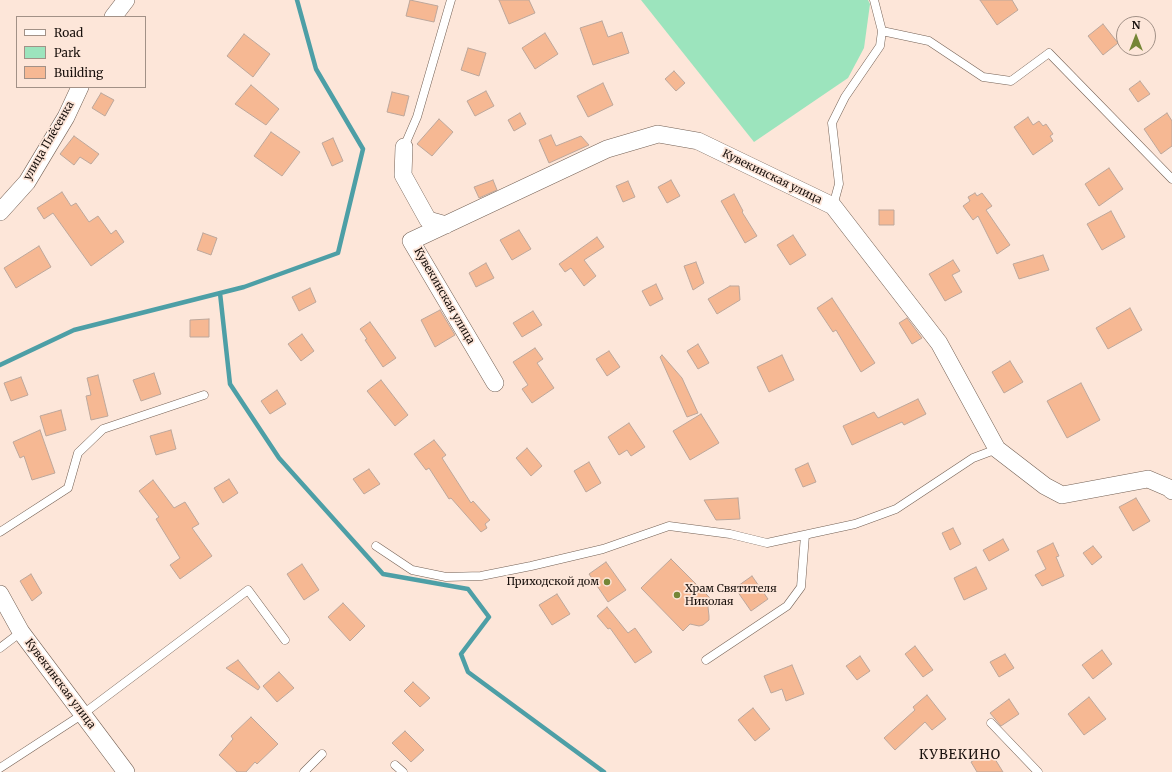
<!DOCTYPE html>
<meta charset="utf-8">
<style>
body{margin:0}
#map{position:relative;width:1172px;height:772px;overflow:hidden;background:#fde6d9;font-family:Merriweather,serif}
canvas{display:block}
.legend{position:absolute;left:16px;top:16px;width:130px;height:72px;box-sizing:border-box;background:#fde6d9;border:1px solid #a29187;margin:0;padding:5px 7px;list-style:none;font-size:12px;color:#19110d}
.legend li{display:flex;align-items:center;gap:8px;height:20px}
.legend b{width:20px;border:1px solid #a29187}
.north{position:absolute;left:1116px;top:16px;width:40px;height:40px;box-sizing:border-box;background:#fde6d9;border:1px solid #a29187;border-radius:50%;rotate:0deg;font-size:11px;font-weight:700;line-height:16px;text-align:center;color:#19110d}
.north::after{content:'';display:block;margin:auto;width:14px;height:18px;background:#758636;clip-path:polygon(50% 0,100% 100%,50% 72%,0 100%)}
</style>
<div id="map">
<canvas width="1172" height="772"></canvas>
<ul class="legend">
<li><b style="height:5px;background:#fff"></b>Road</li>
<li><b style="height:11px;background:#9ce4bd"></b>Park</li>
<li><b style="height:11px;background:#f6b893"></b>Building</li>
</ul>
<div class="north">N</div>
</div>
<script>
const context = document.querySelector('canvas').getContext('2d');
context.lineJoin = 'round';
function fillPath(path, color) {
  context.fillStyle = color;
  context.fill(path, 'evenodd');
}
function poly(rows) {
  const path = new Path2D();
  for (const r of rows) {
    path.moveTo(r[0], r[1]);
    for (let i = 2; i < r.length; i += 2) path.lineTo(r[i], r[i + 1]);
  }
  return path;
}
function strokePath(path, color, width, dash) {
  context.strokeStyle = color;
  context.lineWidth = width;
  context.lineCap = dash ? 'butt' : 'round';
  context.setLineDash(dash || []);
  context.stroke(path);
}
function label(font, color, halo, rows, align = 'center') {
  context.font = font + ' Merriweather,serif';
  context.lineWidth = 3.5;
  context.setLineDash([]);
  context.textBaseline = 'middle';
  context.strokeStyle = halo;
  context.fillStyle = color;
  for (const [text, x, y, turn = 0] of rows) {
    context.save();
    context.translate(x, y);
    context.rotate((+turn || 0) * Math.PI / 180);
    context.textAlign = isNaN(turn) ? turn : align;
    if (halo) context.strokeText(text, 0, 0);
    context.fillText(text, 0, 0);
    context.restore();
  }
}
fillPath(poly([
 [641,0,868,0,870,4,864,48,848,78,754,142]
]), '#9ce4bd');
strokePath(poly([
 [220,293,230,384,279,458,383,574,468,589,489,617,461,654,468,672,604,772],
 [0,365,74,330,244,287,338,253,363,149,316,69,297,0]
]), '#4d9fa6', 4.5);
const building = poly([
 [410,0,438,6,434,22,406,16,410,0],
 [499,0,529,0,535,13,509,24,499,0],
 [980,0,1012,0,1018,10,997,25,980,0],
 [602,21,608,37,622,32,629,53,593,65,580,28,602,21],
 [1103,24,1118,43,1103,55,1088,36,1103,24],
 [545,33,558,54,535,69,522,48,545,33],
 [244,34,270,54,253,77,227,56,244,34],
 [468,48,486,53,479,76,461,70,468,48],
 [674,71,685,83,676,91,665,79,674,71],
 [1140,81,1150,94,1138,102,1129,89,1140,81],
 [603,83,613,105,588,117,577,96,603,83],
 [251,85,279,109,266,125,235,104,251,85],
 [486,91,494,106,475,116,467,101,486,91],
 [392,92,409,96,404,116,387,112,392,92],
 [101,93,114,100,105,116,92,108,101,93],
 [520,113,526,124,514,131,508,120,520,113],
 [1167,113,1172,121,1172,146,1161,154,1144,129,1167,113],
 [1028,117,1033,125,1039,121,1043,126,1046,124,1053,134,1050,136,1053,141,1033,155,1014,127,1028,117],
 [439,119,453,132,432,156,417,144,439,119],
 [271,132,300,152,282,176,254,156,271,132],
 [551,135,556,146,581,136,589,145,549,163,539,140,551,135],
 [74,136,99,154,91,164,80,157,74,165,60,154,74,136],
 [333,138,343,161,332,166,322,143,333,138],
 [1109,168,1123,189,1099,206,1085,184,1109,168],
 [493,180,497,190,479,198,474,187,493,180],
 [671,180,680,196,667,203,658,187,671,180],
 [628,181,635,197,623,202,616,186,628,181],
 [62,192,71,206,76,203,89,222,98,216,111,234,116,230,124,242,91,266,53,213,44,219,37,208,62,192],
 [975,193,977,196,982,193,992,206,986,210,1010,245,997,254,978,216,973,220,963,206,970,201,968,197,975,193],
 [734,194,743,211,742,212,757,236,745,243,721,201,734,194],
 [879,210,894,210,894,225,879,225,879,210],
 [1111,211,1125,237,1102,250,1087,224,1111,211],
 [519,230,531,249,512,260,500,240,519,230],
 [203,233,217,238,211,255,197,250,203,233],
 [793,235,806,255,790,265,777,245,793,235],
 [597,237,604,247,584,260,596,276,584,286,571,268,565,272,559,264,597,237],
 [39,246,51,267,16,288,4,268,39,246],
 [1043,255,1049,270,1019,279,1013,264,1043,255],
 [953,260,960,271,952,275,962,292,945,301,929,274,953,260],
 [696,262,704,283,693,290,684,266,696,262],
 [486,263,494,278,476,287,469,273,486,263],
 [656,284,663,299,650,306,642,291,656,284],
 [730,286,739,286,740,300,717,314,708,299,730,286],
 [310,288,316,302,299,311,292,297,310,288],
 [832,298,875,363,861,372,836,330,833,332,817,308,832,298],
 [1130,308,1142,330,1108,349,1096,328,1130,308],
 [440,310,455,335,435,347,421,320,440,310],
 [533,311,542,325,522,337,513,323,533,311],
 [907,318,922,338,912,344,899,323,907,318],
 [209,319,209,337,190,337,190,320,209,319],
 [370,322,396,358,383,367,365,340,367,339,360,329,370,322],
 [302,334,314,351,301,361,288,344,302,334],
 [698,344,709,363,698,369,687,351,698,344],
 [535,348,543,359,537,363,554,388,532,403,522,389,528,385,513,362,535,348],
 [609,351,620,367,607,376,596,359,609,351],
 [662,355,682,378,698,413,687,417,660,357,662,355],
 [782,355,794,380,769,392,757,367,782,355],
 [1010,361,1023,382,1004,393,992,372,1010,361],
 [154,373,161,394,141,401,133,380,154,373],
 [98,375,108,416,91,420,86,396,91,395,87,378,98,375],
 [21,377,28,395,11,401,4,383,21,377],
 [381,380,408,415,395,426,367,391,381,380],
 [1081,383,1100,420,1067,438,1047,401,1081,383],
 [277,390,286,404,270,414,261,401,277,390],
 [918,399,926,414,904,425,902,422,852,445,843,426,874,412,878,418,918,399],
 [61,410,66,430,46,436,40,416,61,410],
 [701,414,719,443,690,460,673,431,701,414],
 [629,423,645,447,631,456,627,450,619,455,608,437,629,423],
 [40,430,55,473,32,480,24,456,20,458,13,442,40,430],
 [171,430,176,449,156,455,150,436,171,430],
 [434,440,446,455,442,458,471,503,473,501,490,520,485,524,487,528,481,532,451,498,449,499,429,468,426,470,414,454,434,440],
 [527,448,542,466,531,476,516,458,527,448],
 [589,462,601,483,586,492,574,471,589,462],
 [808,463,816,482,803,487,795,469,808,463],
 [369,469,380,484,364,494,353,479,369,469],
 [229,479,238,493,223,503,214,488,229,479],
 [153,480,174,508,185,502,199,524,192,528,212,556,180,579,170,565,180,558,156,519,159,517,139,491,153,480],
 [738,498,740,519,716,520,704,500,738,498],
 [1136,498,1150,521,1133,531,1119,507,1136,498],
 [953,528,961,544,950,550,942,533,953,528],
 [1003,539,1009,550,989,561,983,550,1003,539],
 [1053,543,1059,556,1056,557,1064,576,1042,586,1035,575,1046,569,1037,551,1053,543],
 [1093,546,1102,557,1092,565,1083,553,1093,546],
 [671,559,713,601,708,607,709,616,709,620,703,625,699,626,690,624,683,631,641,588,671,559],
 [606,562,626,590,608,602,589,574,606,562],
 [302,564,319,590,304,600,287,574,302,564],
 [976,567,987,589,964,600,954,578,976,567],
 [31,574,42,593,32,601,20,581,31,574],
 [752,576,768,599,751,611,735,588,752,576],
 [557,594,570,614,552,625,539,605,557,594],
 [343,603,365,626,350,641,328,617,343,603],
 [607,607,628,633,635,628,652,652,635,663,610,628,608,629,597,616,607,607],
 [915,646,933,670,923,677,905,654,915,646],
 [1102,650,1112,664,1093,679,1082,665,1102,650],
 [1005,654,1014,668,999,677,990,662,1005,654],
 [860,656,870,671,857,680,846,666,860,656],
 [238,660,260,687,258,690,226,668,238,660],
 [792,665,804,694,786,701,782,689,771,693,764,676,792,665],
 [279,672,294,688,277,702,263,686,279,672],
 [413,682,430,698,420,707,404,691,413,682],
 [927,695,946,719,932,730,925,722,895,750,884,738,915,710,913,707,927,695],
 [1089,697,1106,719,1084,735,1068,714,1089,697],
 [1009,699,1019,714,1001,726,990,713,1009,699],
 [753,708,770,729,755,741,738,720,753,708],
 [251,717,278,744,257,764,255,762,246,772,237,772,219,755,233,739,231,736,251,717],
 [405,731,424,750,411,762,392,743,405,731],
 [990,751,1003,772,977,772,971,762,990,751]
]);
fillPath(building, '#f6b893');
strokePath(building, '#bda79b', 1);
const service = poly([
 [882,31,929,41,983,77,1011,81,1049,53,1172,179],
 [404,147,417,117,451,0],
 [833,206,839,184,832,123,845,97,880,46,882,31,874,0],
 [0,532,68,488,78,453,103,429,204,395],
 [376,546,412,570,446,577,481,576,531,566,603,549,669,526,730,534,767,543,855,524,896,509,973,458,997,449],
 [0,648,21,632],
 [706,660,787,606,801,587,805,535],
 [991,723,1038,772],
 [395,765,403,772],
 [0,768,83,714,248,590,285,640],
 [304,772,322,754]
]);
const minor = poly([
 [113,17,126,0],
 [404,147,403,175,428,220,446,225],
 [0,212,27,182,66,117,80,87],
 [495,383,411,241,607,149,658,134,698,141,833,206,939,343,997,449,1045,486,1062,495,1148,479,1169,488,1172,491],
 [0,594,21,632,126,772]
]);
strokePath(service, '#746155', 9);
strokePath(minor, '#746155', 18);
strokePath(service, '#fff', 8);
strokePath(minor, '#fff', 17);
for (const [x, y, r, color] of [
 [607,582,4,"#758636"],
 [677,595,4,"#758636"]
]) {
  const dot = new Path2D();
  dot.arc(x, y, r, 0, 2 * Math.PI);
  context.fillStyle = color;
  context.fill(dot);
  strokePath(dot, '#fde6d9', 1.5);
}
label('11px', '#19110d', '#fde6d9', [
 ["улица Плёсенка",49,141,-60],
 ["Кувекинская улица",772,177,26],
 ["Кувекинская улица",444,296,60],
 ["Кувекинская улица",60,684,53]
]);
label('11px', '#19110d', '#fde6d9', [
 ["Приходской дом",599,582],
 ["Храм Святителя",685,589,"left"],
 ["Николая",685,602,"left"]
], 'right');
context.letterSpacing = '1px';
label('13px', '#19110d', '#fde6d9', [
 ["КУВЕКИНО",960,755]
]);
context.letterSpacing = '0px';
</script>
